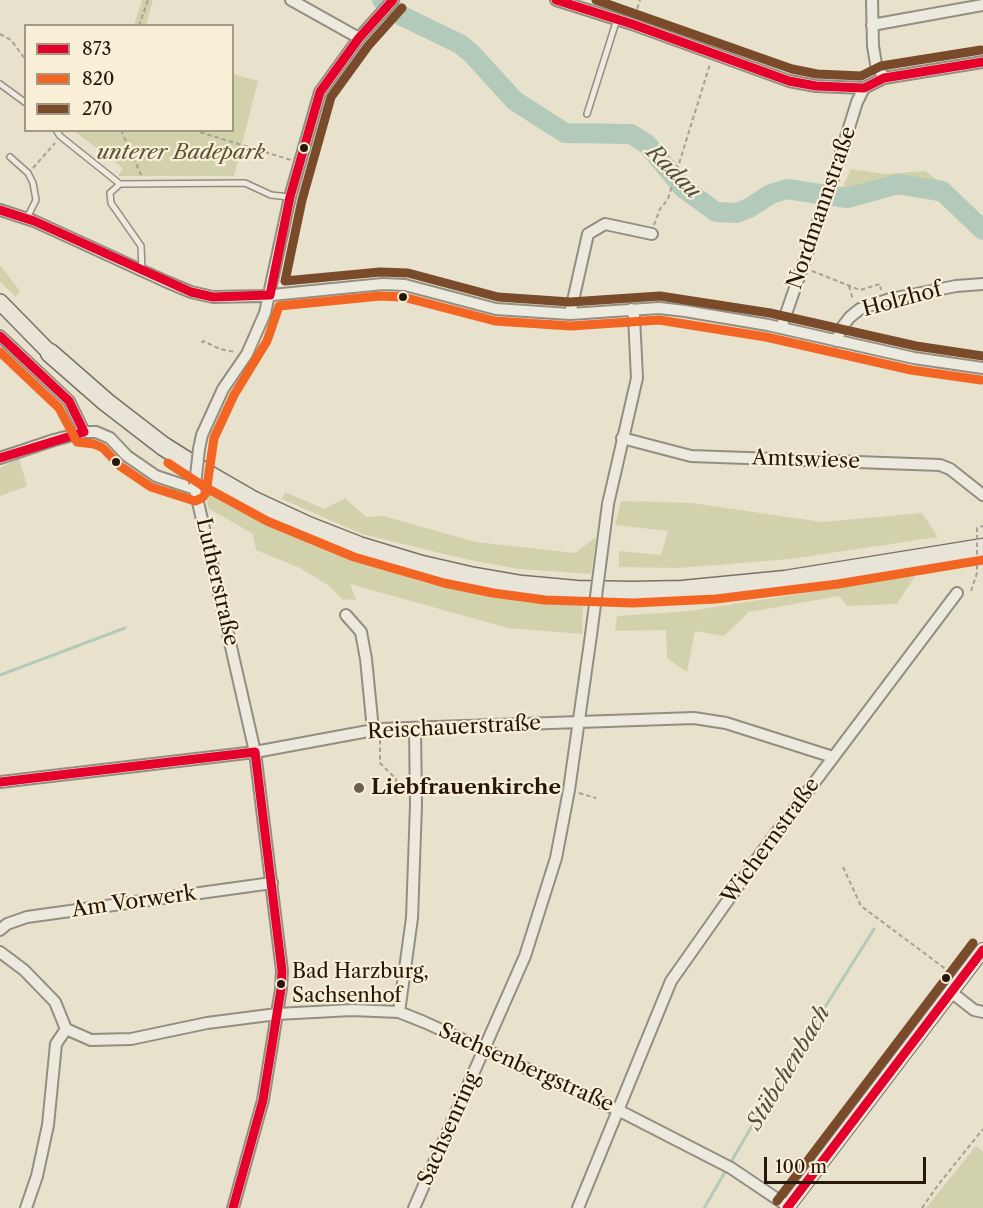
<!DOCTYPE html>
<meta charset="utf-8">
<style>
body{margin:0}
#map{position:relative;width:983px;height:1208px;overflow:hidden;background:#e8e1cc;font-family:"Libre Caslon Text",serif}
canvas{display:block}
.legend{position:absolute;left:24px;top:24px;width:210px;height:108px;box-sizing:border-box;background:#f8efd6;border:2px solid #a49984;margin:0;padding:8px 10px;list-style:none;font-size:18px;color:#26170a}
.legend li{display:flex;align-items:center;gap:12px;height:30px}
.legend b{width:30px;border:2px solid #a49984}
.scale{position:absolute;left:764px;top:1157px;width:162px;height:27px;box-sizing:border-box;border:3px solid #26170a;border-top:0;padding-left:8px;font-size:18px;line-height:21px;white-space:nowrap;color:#26170a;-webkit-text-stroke:4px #f8efd6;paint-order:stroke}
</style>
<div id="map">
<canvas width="983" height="1208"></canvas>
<ul class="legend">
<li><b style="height:8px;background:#e4002b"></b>873</li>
<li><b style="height:8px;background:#f26522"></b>820</li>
<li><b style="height:8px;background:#7a4b2a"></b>270</li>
</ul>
<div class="scale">100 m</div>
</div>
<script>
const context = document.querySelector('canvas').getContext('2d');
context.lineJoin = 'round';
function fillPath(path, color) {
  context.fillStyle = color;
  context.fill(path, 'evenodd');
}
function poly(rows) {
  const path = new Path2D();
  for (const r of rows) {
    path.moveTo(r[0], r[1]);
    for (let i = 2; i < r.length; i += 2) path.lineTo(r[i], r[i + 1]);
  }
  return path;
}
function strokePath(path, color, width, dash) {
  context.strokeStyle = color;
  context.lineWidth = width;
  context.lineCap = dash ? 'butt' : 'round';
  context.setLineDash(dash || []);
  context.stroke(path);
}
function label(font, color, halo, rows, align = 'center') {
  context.font = font + ' "Libre Caslon Text",serif';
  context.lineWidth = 4.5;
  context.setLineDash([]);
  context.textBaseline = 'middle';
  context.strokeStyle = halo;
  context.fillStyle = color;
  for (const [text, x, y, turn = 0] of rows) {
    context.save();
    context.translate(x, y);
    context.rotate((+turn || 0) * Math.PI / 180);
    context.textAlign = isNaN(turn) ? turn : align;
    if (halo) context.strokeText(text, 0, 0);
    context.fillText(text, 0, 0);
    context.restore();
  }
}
fillPath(poly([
 [142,0,153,0,146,25,134,25],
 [233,74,258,81,234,176,118,176,123,168,74,131,232,130],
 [851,169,885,174,925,171,962,197,983,224,983,237,959,213,943,202,894,194,849,202,837,200],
 [0,265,20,291,16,297,0,282],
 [19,458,27,486,0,496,0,468],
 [206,492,299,536,426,583,583,605,582,634,508,628,350,584,356,600,342,599,328,585,300,568,256,550,253,534,208,508],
 [285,492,324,509,345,498,366,517,383,516,476,542,575,553,596,537,591,574,519,569,465,559,362,534,282,499],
 [621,501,692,503,822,522,922,513,938,537,790,559,679,568,619,567,619,551,661,555,668,531,615,525],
 [915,576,897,604,847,606,839,596,749,612,724,636,695,631,687,672,667,658,666,630,615,631,617,616,689,611],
 [976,1146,983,1152,983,1208,926,1208]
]), '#d1d2ac');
strokePath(poly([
 [0,675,125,628],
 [704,1208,773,1090,874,929]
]), '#b3caba', 3);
strokePath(poly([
 [382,0,402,16,460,44,471,53,515,101,565,133,631,134,647,144,683,188,716,212,737,213,749,208,771,194,787,189,847,198,898,184,942,191,983,230]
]), '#b3caba', 20);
const lane = poly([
 [0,84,26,103],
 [587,114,617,19],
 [56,130,60,136,120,184],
 [10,157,28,173,33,183,36,200,27,218],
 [142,270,141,246,111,203,110,193,120,184,245,183,271,195,289,197]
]);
const street = poly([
 [291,0,359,38],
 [556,0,632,24,789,81,816,86,864,88,884,78,983,62],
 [872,0,873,46,876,64,884,78],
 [872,25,983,5],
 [0,210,34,221,167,282,191,292,213,297,262,296,383,284,405,285,496,309,570,314,659,308,685,311,768,325,914,358,983,368],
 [570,314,588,234,605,224,652,234],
 [781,328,831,185,857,102,864,88],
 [0,336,69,401,84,432],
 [836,341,843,326,850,317,860,309,890,299,921,293,956,286,983,284],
 [622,438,691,456,940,465,950,469,983,495],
 [199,449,202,435,223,389,247,354,265,313,290,197,320,92,359,38,393,0],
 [0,458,54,440,84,432,96,432,110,438,127,456,156,476,195,489],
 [195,485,195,489,255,752,282,971,281,989,263,1100,233,1208],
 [608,504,637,378,634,316,631,309],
 [346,615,361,632,366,659,373,730],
 [0,782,255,752,379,729,694,718,726,723,833,757],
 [0,930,7,924,27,917,272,883],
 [0,952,24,970,55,1002,66,1029,56,1044,48,1125,37,1176,26,1208],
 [951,992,974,1010,983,1012],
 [399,1012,412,918,416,805,415,728],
 [66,1029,91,1040,131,1039,207,1023,277,1014,352,1010,399,1012,424,1022,618,1110,731,1168,789,1207],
 [414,1208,525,956,556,858,569,790,591,635],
 [578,1208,671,981,762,852,957,593]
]);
const secondary = poly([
 [787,1208,983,950]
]);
const primary = poly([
 [0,302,50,353]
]);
const highway = poly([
 [50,353,106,402,163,446,209,475,254,501,308,526,359,546,422,565,470,576,522,585,577,590,633,591,682,590,785,580,983,548]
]);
strokePath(lane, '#948e81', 8);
strokePath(street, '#948e81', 14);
strokePath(secondary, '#787266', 16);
strokePath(primary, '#787266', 18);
strokePath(highway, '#787266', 21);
strokePath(poly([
 [635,16,640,0],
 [139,26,148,0],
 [0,34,11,40,26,60],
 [121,130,142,177],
 [193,130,291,160],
 [33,168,55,143],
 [654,225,660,209,668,199,710,64],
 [812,271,860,290,880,284,881,290],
 [849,286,853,300],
 [202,343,203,341,220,349,235,352],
 [380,740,380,763,396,779,396,796],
 [579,793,596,798],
 [843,867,861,906,951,973],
 [922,1208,938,1185,983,1129]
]), '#a6a197', 2, [4.5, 3]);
strokePath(lane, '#ece9de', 5);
strokePath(street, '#ece9de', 10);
strokePath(secondary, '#ece9de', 14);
strokePath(primary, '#e9e4d8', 15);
strokePath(highway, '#e9e4d8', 18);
const streetBridge = poly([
 [195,485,199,449],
 [591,635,608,504]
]);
strokePath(streetBridge, '#948e81', 14, []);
strokePath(poly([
 [971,591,977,573,977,528,983,526]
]), '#a6a197', 2, [4.5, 3]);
strokePath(streetBridge, '#ece9de', 10);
strokePath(poly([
 [556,0,632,24,789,81,816,86,864,88,884,78,983,62],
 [0,210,34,221,191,292,213,297,270,295,290,197,320,92,359,38,393,0],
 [0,336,69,401,84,432,0,458],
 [0,782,255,752,282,971,281,989,263,1100,233,1208],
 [787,1208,983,950]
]), '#e4002b', 9);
strokePath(poly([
 [0,352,59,408,77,442,94,444,103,448,120,466,151,487,195,501,202,498,206,493,214,438,234,395,267,341,279,306,380,296,403,297,495,321,571,326,659,320,766,337,911,370,981,380],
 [168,463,203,486,267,521,354,557,444,583,493,593,545,600,633,603,716,599,838,584,983,560]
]), '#f26522', 9);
strokePath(poly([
 [596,0,792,69,817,74,861,76,881,66,981,50],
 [402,8,368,46,331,97,302,200,285,281,380,272,408,273,498,297,570,302,660,296,770,313,916,346,983,356],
 [777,1201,973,943]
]), '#7a4b2a', 9);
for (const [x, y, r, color] of [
 [304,148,5,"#26170a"],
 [403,297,5,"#26170a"],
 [116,462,5,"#26170a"],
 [359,788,6,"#6a5e4e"],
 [946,978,5,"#26170a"],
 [281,984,5,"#26170a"]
]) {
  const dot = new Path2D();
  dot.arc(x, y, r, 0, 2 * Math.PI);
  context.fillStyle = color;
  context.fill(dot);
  strokePath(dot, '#f8efd6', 2);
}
label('20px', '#26170a', '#f8efd6', [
 ["Bad Harzburg,",292,972],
 ["Sachsenhof",292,996]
], 'left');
label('italic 21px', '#5b5439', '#f8efd6', [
 ["unterer Badepark",181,153]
]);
label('21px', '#26170a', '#f8efd6', [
 ["Nordmannstraße",822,208,-71],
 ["Holzhof",902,300,-15],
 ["Amtswiese",806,460,2],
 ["Lutherstraße",217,582,77],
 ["Reischauerstraße",454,728,-3],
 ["Wichernstraße",771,841,-54],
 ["Am Vorwerk",134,902,-8],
 ["Sachsenbergstraße",526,1068,24],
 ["Sachsenring",449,1129,-66]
]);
label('bold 21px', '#26170a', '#f8efd6', [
 ["Liebfrauenkirche",371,788]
], 'left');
label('italic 22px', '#4f5245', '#f8efd6', [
 ["Radau",673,172,45],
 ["Stübchenbach",789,1068,-59]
]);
</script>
